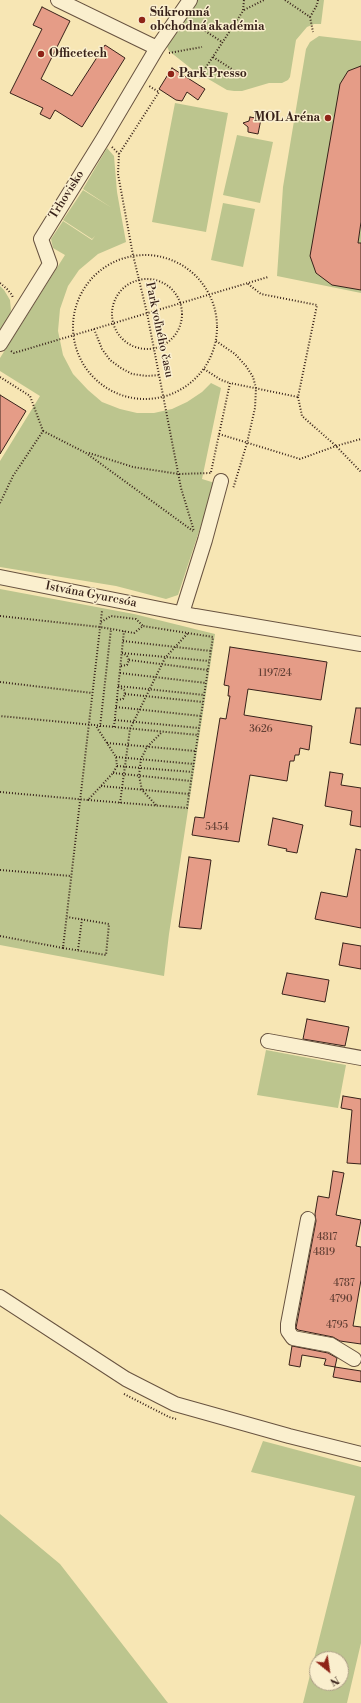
<!DOCTYPE html>
<meta charset="utf-8">
<style>
body{margin:0}
#map{position:relative;width:361px;height:1703px;overflow:hidden;background:#f7e6b4;font-family:"Libre Bodoni",serif}
canvas{display:block}
.north{position:absolute;left:309px;top:1651px;width:40px;height:40px;box-sizing:border-box;background:#faefce;border:1px solid #ac9d86;border-radius:50%;rotate:150deg;font-size:11px;font-weight:700;line-height:16px;text-align:center;color:#38221a}
.north::after{content:'';display:block;margin:auto;width:14px;height:18px;background:#8f2418;clip-path:polygon(50% 0,100% 100%,50% 72%,0 100%)}
</style>
<div id="map">
<canvas width="361" height="1703"></canvas>
<div class="north">N</div>
</div>
<script>
const context = document.querySelector('canvas').getContext('2d');
context.lineJoin = 'round';
function fillPath(path, color) {
  context.fillStyle = color;
  context.fill(path, 'evenodd');
}
function poly(rows) {
  const path = new Path2D();
  for (const r of rows) {
    if (r.length === 3) {
      path.moveTo(r[0] + r[2], r[1]);
      path.arc(r[0], r[1], r[2], 0, 2 * Math.PI);
      continue;
    }
    path.moveTo(r[0], r[1]);
    for (let i = 2; i < r.length; i += 2) path.lineTo(r[i], r[i + 1]);
  }
  return path;
}
function strokePath(path, color, width, dash) {
  context.strokeStyle = color;
  context.lineWidth = width;
  context.lineCap = dash ? 'butt' : 'round';
  context.setLineDash(dash || []);
  context.stroke(path);
}
function label(font, color, halo, rows, align = 'center') {
  context.font = font + ' "Libre Bodoni",serif';
  context.lineWidth = 3;
  context.setLineDash([]);
  context.textBaseline = 'middle';
  context.strokeStyle = halo;
  context.fillStyle = color;
  for (const [text, x, y, turn = 0] of rows) {
    context.save();
    context.translate(x, y);
    context.rotate((+turn || 0) * Math.PI / 180);
    context.textAlign = isNaN(turn) ? turn : align;
    if (halo) context.strokeText(text, 0, 0);
    context.fillText(text, 0, 0);
    context.restore();
  }
}
fillPath(poly([
 [195,0,324,0,321,24,314,24,307,27,296,40,290,77,288,80,282,83,269,83,242,91,234,91,227,90,193,70,169,51,166,44],
 [319,36,361,41,361,293,277,276,283,187,306,49,310,42],
 [175,103,228,113,206,232,152,222],
 [237,135,273,142,260,203,223,195],
 [107,148,114,156,117,192,126,242,98,254,79,270,68,286,60,309,58,331,63,355,73,374,88,390,102,402,120,409,137,413,154,413,172,409,187,402,202,392,211,383,221,388,202,479,215,483,178,595,166,599,116,586,0,567,0,461,40,396,0,371,0,358,65,255,53,248,51,239,63,221,92,240,95,236,92,239,63,220,83,190,112,208,83,189],
 [223,203,255,209,243,267,211,260],
 [0,286,4,290,10,300,11,310,9,321,0,334],
 [0,589,134,614,215,634,169,934,164,976,0,945],
 [266,1050,346,1065,338,1108,257,1095],
 [263,1441,361,1467,361,1643,347,1703,303,1703,355,1496,251,1472],
 [317,1659,341,1659,341,1683,317,1683],
 [0,1514,60,1564,168,1703,0,1703]
]), '#bcc58e');
const building = poly([
 [42,7,70,21,41,79,72,96,105,45,125,58,82,127,55,110,50,119,40,114,43,108,10,93,42,29,33,25,42,7],
 [361,66,361,222,358,243,361,243,361,290,332,285,316,273,310,256,340,84,348,71,361,66],
 [172,68,205,89,198,100,187,92,182,101,176,100,159,89,172,68],
 [250,117,261,119,258,134,248,132,248,127,243,123,249,121,250,117],
 [0,395,26,411,0,454,0,395],
 [230,647,327,662,321,700,248,689,244,715,312,726,309,750,300,748,299,755,295,755,294,761,290,761,287,781,250,775,239,842,192,835,195,817,204,818,220,718,226,719,230,696,228,696,229,686,224,685,230,647],
 [356,708,361,708,361,745,350,743,356,708],
 [330,772,343,774,341,785,361,788,361,827,350,825,352,811,325,806,330,772],
 [273,818,303,825,297,853,286,851,287,849,268,845,273,818],
 [356,849,361,850,361,928,315,919,321,892,347,897,356,849],
 [189,857,211,860,201,929,179,927,189,857],
 [343,943,361,946,361,969,339,965,343,943],
 [287,973,329,980,325,1002,282,994,287,973],
 [307,1019,349,1027,345,1046,303,1039,307,1019],
 [343,1096,361,1099,361,1164,347,1163,352,1110,341,1108,343,1096],
 [333,1171,344,1173,336,1215,361,1220,356,1246,361,1247,361,1280,353,1326,361,1327,361,1344,340,1341,333,1337,298,1330,296,1328,316,1221,315,1214,318,1196,329,1198,333,1171],
 [292,1346,328,1353,337,1358,335,1367,324,1365,326,1359,302,1355,300,1367,289,1365,292,1346],
 [335,1367,361,1371,361,1382,333,1377,335,1367]
]);
fillPath(building, '#e59c87');
strokePath(building, '#38221a', 1);
const minor = poly([
 [58,0,157,48],
 [0,344,50,264,41,239,103,139,157,48,190,0],
 [0,577,195,616,361,644],
 [182,613,205,540,221,481],
 [268,1041,361,1058],
 [308,1219,288,1324,288,1331,293,1338,331,1345,354,1359],
 [0,1297,126,1379,175,1404,289,1436,361,1454]
]);
strokePath(minor, '#685340', 16);
strokePath(poly([
 [285,0,310,17,313,32],
 [244,10,264,0],
 [310,17,317,5,318,0],
 [190,21,222,42],
 [169,53,202,47],
 [213,57,241,75],
 [199,78,243,11,244,0],
 [112,147,119,154,118,174,133,255,147,313,181,488,194,531],
 [119,154,159,92,149,86],
 [145,327,72],
 [147,314,35],
 [0,283,7,289,12,295,13,298],
 [94,329,102,349,110,360,121,368,132,374,147,376,160,375],
 [216,341,235,354,246,366,253,377,256,388,255,408,247,443,233,489],
 [11,351,14,353,268,277],
 [204,369,221,380,230,383],
 [0,377,30,396,43,431,13,476,0,503],
 [298,397,302,416,336,446,361,472],
 [43,431,86,453,193,531],
 [219,434,300,459,336,446,361,439],
 [89,453,133,467,179,474,211,473],
 [211,472,230,383,298,397,317,305,261,294,247,283],
 [0,616,100,627,134,633,143,626,213,637,198,735,0,716],
 [101,622,111,616,136,619,143,626],
 [123,641,211,651],
 [122,653,209,661],
 [129,660,208,670],
 [121,666,127,665,129,660,127,656,123,653],
 [120,673,206,683],
 [0,682,92,693],
 [118,686,204,695],
 [125,694,203,702],
 [117,700,123,699,125,694,124,690,119,687],
 [116,707,201,716],
 [115,720,199,728],
 [100,727,111,629],
 [114,727,124,631],
 [107,743,195,751],
 [116,757,194,764],
 [117,766,192,772],
 [113,773,191,781],
 [101,786,189,794],
 [0,792,88,800,113,773,117,766,116,757,96,726],
 [88,800,187,808,198,735],
 [120,803,130,729,165,658,188,633],
 [156,805,142,790,139,776,140,767,141,759,147,747,162,732],
 [0,870,71,876],
 [0,936,63,948,102,611],
 [63,948,106,955,109,924,67,917],
 [78,950,82,919],
 [124,1394,169,1417,176,1419]
]), '#38221a', 2, [1, 2]);
strokePath(minor, '#faefce', 14);
for (const [x, y, r, color] of [
 [142,20,4,"#8f2418"],
 [41,54,4,"#8f2418"],
 [171,74,4,"#8f2418"],
 [328,118,4,"#8f2418"]
]) {
  const dot = new Path2D();
  dot.arc(x, y, r, 0, 2 * Math.PI);
  context.fillStyle = color;
  context.fill(dot);
  strokePath(dot, '#faefce', 1.5);
}
label('10px', '#634035', null, [
 ["1197/24",275,674],
 ["3626",261,730],
 ["5454",217,828],
 ["4817",327,1238],
 ["4819",324,1253],
 ["4787",344,1284],
 ["4790",341,1300],
 ["4795",337,1326]
]);
label('bold 12px', '#38221a', '#faefce', [
 ["Súkromná",150,13],
 ["obchodná akadémia",150,27],
 ["Officetech",49,54],
 ["Park Presso",179,74],
 ["MOL Aréna",320,118,"right"]
], 'left');
label('12px', '#38221a', '#faefce', [
 ["Trhovisko",67,195,-58],
 ["Park voľného času",159,330,78],
 ["Istvána Gyurcsóa",91,595,11]
]);
</script>
